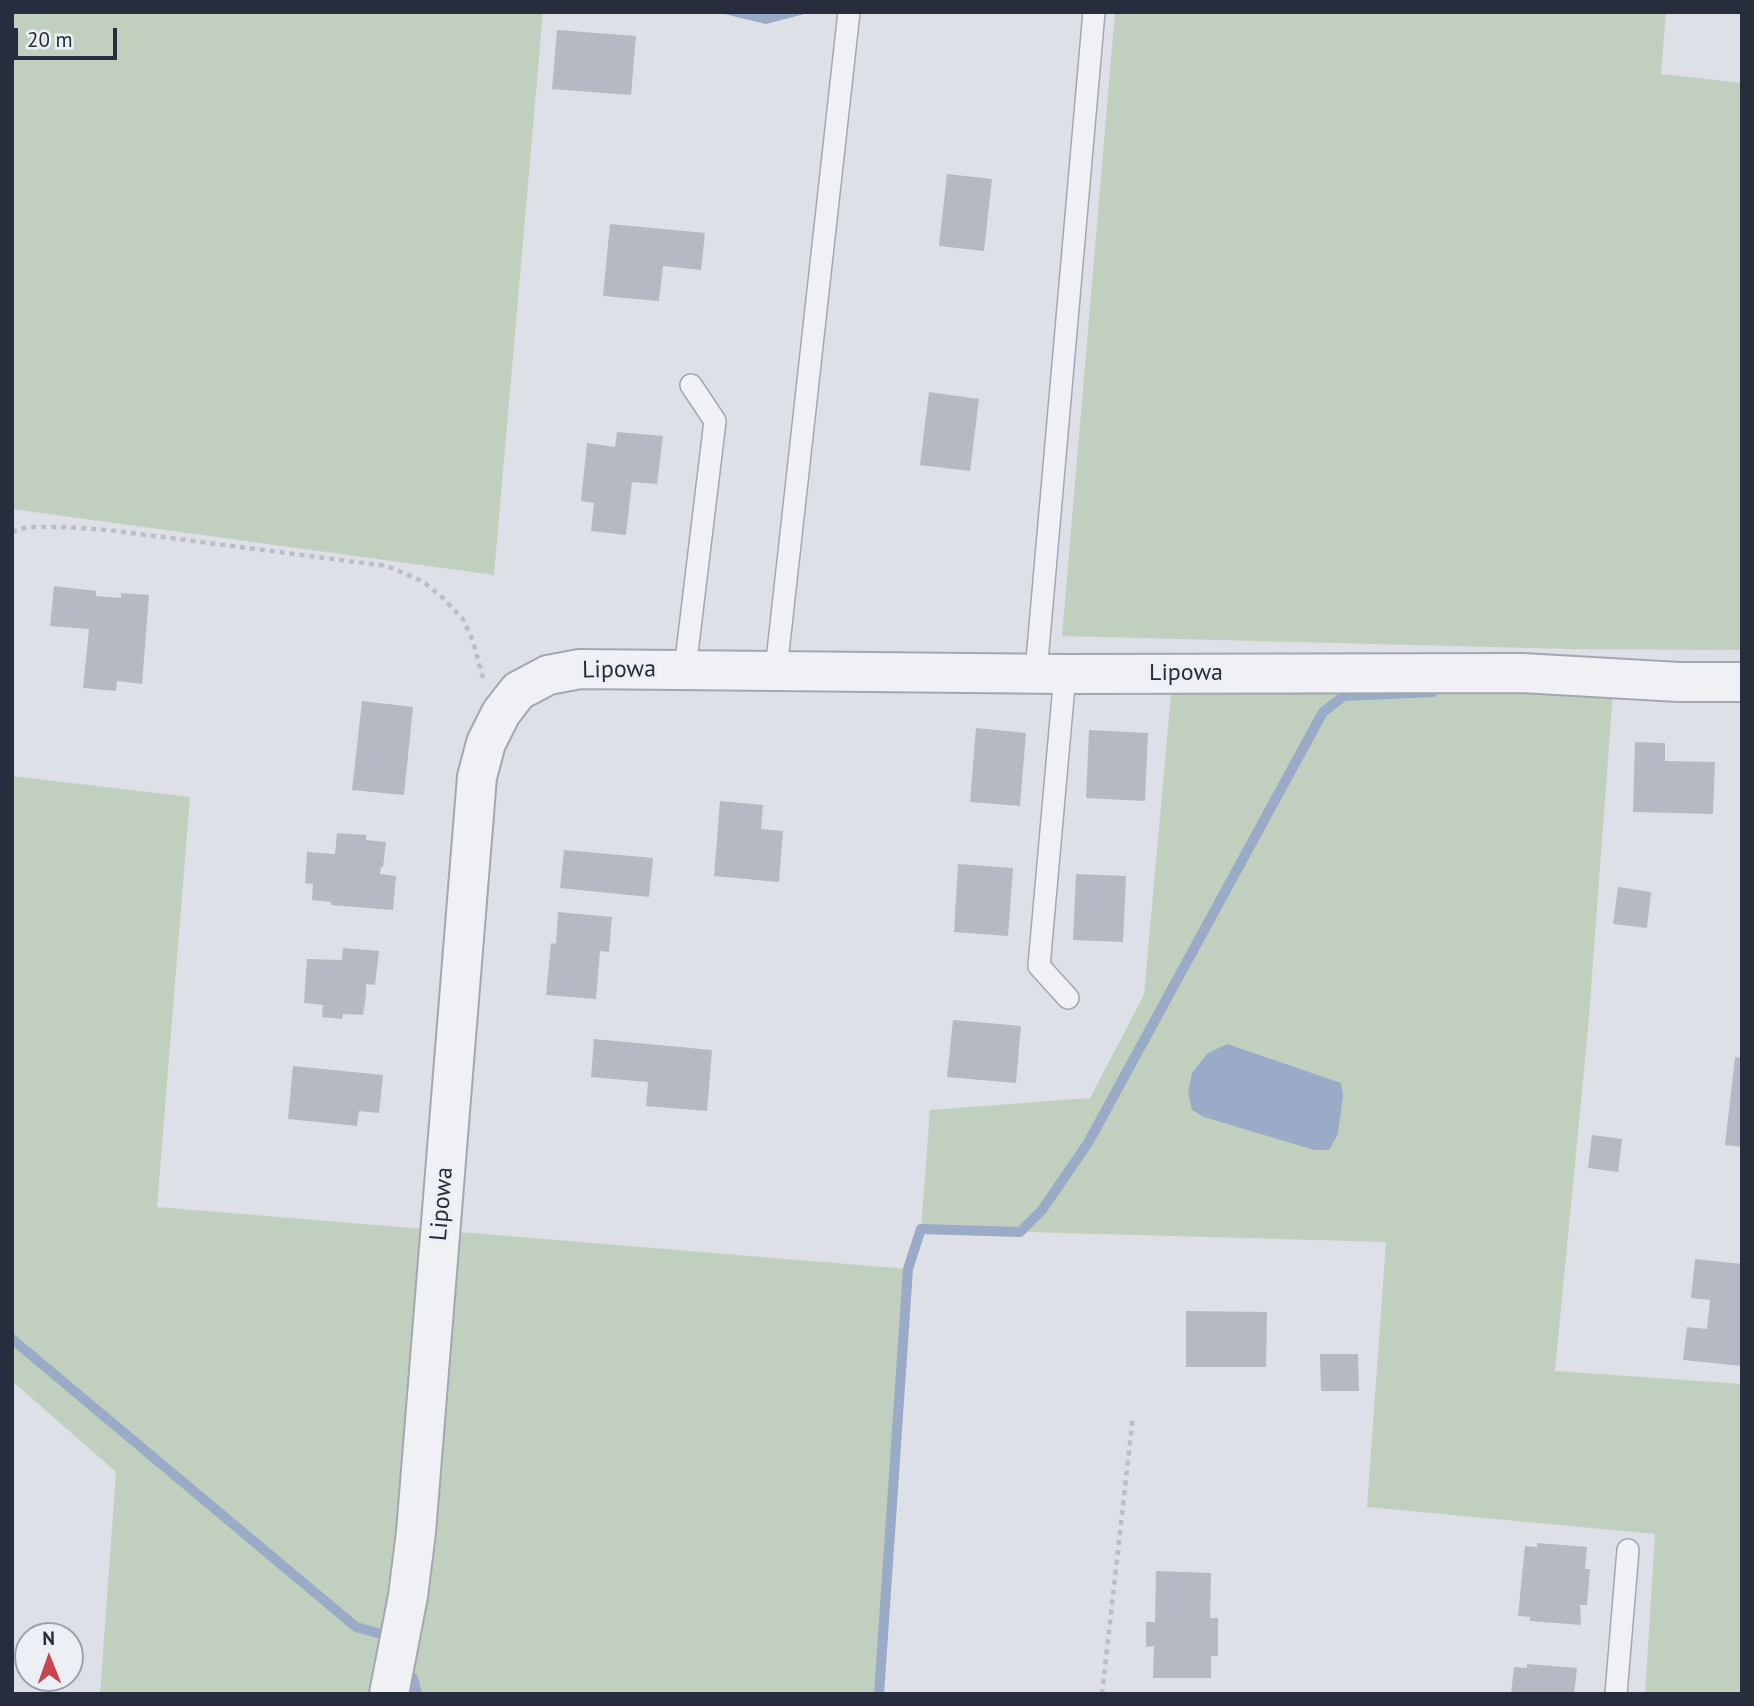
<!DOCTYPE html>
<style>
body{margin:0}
#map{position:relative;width:1754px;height:1706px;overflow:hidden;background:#dde0e6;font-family:"PT Sans",sans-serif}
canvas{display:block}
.frame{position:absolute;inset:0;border:14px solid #272d3c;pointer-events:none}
.north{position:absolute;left:14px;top:1622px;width:70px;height:70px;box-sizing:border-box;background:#eceff4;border:2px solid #9da1aa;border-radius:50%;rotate:359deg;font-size:19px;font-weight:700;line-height:28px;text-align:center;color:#272d3c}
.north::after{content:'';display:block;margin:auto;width:24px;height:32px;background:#c8454d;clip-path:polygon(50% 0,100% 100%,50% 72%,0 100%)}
.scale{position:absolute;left:14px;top:28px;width:103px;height:32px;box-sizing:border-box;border:4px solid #272d3c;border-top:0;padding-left:9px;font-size:21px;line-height:24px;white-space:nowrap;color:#272d3c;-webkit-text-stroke:5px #eceff4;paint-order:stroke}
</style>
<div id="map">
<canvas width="1754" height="1706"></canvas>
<div class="frame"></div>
<div class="north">N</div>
<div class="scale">20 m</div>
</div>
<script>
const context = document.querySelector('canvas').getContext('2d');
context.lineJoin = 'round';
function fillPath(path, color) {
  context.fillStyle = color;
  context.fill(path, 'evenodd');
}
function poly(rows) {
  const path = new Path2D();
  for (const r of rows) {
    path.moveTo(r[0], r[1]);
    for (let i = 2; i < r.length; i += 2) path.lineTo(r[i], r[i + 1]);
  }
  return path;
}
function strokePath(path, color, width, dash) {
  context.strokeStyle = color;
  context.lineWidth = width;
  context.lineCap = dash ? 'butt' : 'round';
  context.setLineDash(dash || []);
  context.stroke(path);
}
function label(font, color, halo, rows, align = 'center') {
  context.font = font + ' "PT Sans",sans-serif';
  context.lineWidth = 7;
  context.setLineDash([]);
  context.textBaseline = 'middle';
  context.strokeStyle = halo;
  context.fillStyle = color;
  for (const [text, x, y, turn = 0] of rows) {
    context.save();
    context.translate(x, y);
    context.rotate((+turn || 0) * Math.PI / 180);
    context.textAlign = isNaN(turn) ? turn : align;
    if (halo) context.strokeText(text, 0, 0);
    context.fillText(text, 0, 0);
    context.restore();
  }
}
fillPath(poly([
 [12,12,543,12,494,575,12,509],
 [1115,12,1666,12,1661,74,1742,83,1742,650,1569,649,1062,636],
 [1332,686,1613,692,1588,1029,1555,1371,1742,1384,1742,1694,1645,1694,1655,1534,1367,1507,1386,1242,921,1229,930,1110,1090,1098,1144,995,1171,694],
 [12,776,190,797,157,1207,908,1269,879,1694,100,1694,116,1472,12,1381]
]), '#c1d0be');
fillPath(poly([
 [716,12,812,12,766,24],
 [1227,1044,1341,1083,1343,1096,1338,1134,1329,1150,1314,1150,1204,1117,1192,1110,1188,1092,1192,1073,1208,1053]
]), '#99abc6');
strokePath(poly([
 [12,1339,356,1627,377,1633],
 [413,1678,417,1694],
 [879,1694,908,1269,921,1229,1020,1232,1042,1210,1088,1143,1323,712,1344,696,1433,692]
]), '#99abc6', 10);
fillPath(poly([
 [557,30,636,36,631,95,552,89],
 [947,174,992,179,984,251,939,246],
 [610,224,705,233,701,270,663,266,659,301,603,296],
 [929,392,979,399,970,471,920,465],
 [617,432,663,436,657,484,632,482,626,535,591,531,594,503,581,501,587,443,615,447],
 [54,586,96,591,96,596,121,598,121,593,149,595,142,684,117,681,116,691,83,688,89,629,50,626],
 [362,701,413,707,404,795,352,790],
 [976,728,1026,733,1020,806,970,802],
 [1089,730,1148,733,1145,801,1086,798],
 [1635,742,1665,743,1665,761,1715,762,1713,814,1633,812],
 [720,801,763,805,761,829,783,831,779,882,714,876],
 [337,833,366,835,366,840,386,842,383,867,381,867,380,874,396,876,393,910,331,905,331,902,312,900,313,884,305,883,307,852,335,854],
 [564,850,653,858,649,897,560,888],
 [958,864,1013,868,1008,936,954,932],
 [1076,874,1126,876,1123,942,1073,940],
 [1618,887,1651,892,1647,928,1613,924],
 [558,912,612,917,609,952,600,951,596,999,546,995,551,943,556,944],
 [343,948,379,951,375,985,366,984,366,995,363,1015,343,1014,342,1019,322,1017,323,1005,304,1003,307,959,342,960],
 [953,1020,1021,1026,1016,1083,947,1077],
 [594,1039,712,1050,707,1111,646,1106,648,1082,591,1077],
 [1735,1057,1742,1058,1742,1147,1725,1145],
 [293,1066,383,1075,379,1113,359,1111,357,1126,288,1119],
 [1592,1135,1622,1139,1618,1172,1588,1168],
 [1695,1259,1742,1264,1742,1366,1683,1360,1687,1327,1707,1329,1710,1300,1691,1298],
 [1186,1311,1267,1312,1266,1367,1186,1367],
 [1320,1354,1358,1354,1359,1391,1321,1391],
 [1537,1543,1587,1547,1585,1569,1590,1569,1587,1605,1580,1605,1581,1625,1530,1621,1530,1617,1518,1616,1525,1546,1537,1547],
 [1156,1571,1211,1573,1210,1618,1218,1618,1218,1656,1211,1656,1211,1678,1153,1678,1154,1646,1146,1647,1146,1622,1155,1622],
 [1527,1664,1577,1668,1574,1694,1511,1694,1514,1667,1527,1668]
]), '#b5b9c3');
const service = poly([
 [685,669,715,421,691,385],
 [776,670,849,12],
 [1036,672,1094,12],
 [1065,674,1039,966,1068,998],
 [1616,1694,1628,1550]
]);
const minor = poly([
 [389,1694,408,1596,416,1532,477,777,486,743,501,713,518,691,548,675,580,669,1065,674,1522,673,1679,682,1742,682]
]);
strokePath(service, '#a3a7b0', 24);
strokePath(minor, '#a3a7b0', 42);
strokePath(poly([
 [12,532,27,527,64,527,108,530,387,566,422,581,443,598,463,619,473,641,483,678],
 [1102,1694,1133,1416]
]), '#bbbec5', 4.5, [5, 5]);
strokePath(service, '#eff1f5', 21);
strokePath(minor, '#eff1f5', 38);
label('24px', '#272d3c', '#eceff4', [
 ["Lipowa",619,670,-1],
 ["Lipowa",1186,673],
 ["Lipowa",442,1204,-85]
]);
</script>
